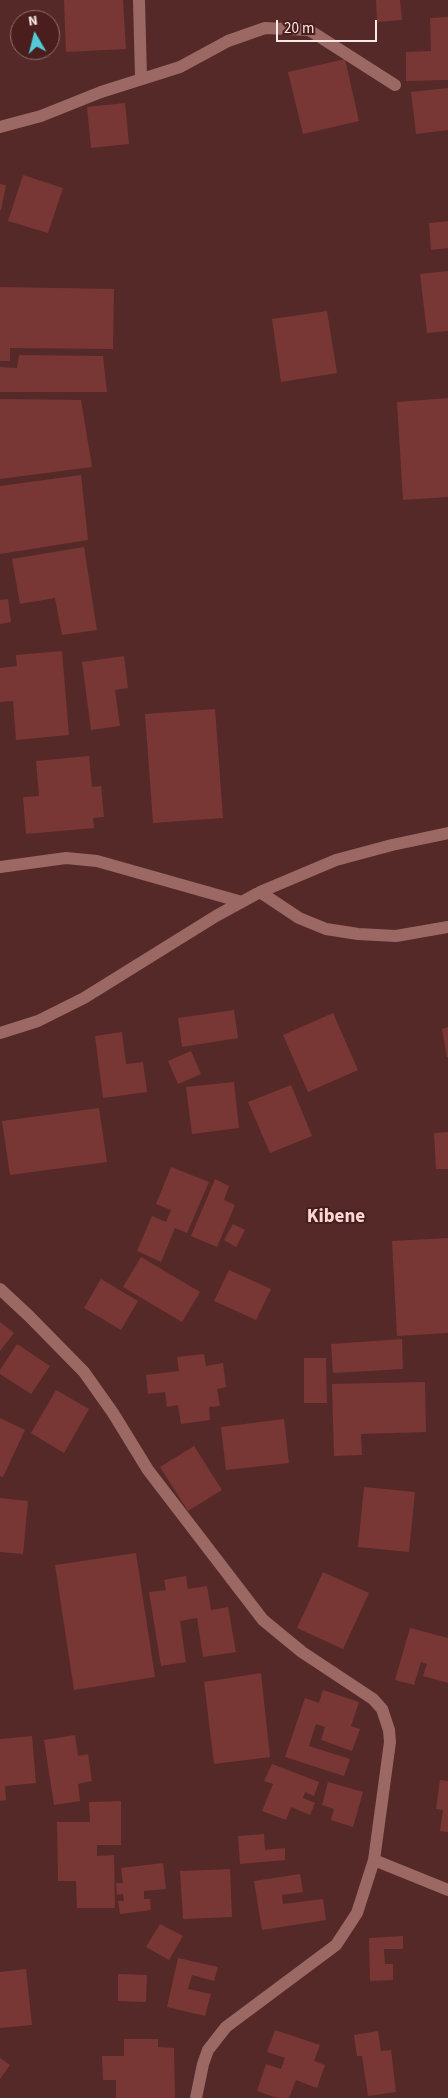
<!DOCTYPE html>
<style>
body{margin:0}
#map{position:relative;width:448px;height:2098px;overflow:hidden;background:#552927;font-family:"Source Sans 3",sans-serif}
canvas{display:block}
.north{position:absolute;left:10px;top:10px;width:50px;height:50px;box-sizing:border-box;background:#4a1e1d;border:1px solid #916f6e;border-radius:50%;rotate:352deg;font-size:14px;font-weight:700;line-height:20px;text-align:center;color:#fbe9e7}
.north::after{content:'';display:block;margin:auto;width:18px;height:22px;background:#52cbd7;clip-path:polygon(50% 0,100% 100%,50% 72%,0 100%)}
.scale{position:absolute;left:276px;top:20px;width:101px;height:22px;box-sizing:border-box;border:2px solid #fbe9e7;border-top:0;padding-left:6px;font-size:15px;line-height:18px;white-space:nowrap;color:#fbe9e7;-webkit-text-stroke:4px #4a1e1d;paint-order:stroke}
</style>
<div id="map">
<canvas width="448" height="2098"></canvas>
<div class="north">N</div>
<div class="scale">20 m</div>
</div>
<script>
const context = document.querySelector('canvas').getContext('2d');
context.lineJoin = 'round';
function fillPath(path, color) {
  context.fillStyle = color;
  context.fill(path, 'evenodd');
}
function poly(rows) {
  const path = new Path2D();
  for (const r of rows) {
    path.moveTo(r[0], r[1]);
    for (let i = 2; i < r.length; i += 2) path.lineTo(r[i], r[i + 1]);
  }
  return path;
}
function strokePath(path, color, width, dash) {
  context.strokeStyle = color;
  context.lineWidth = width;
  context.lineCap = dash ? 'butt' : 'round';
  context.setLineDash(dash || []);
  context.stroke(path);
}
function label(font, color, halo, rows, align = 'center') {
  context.font = font + ' "Source Sans 3",sans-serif';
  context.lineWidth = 4;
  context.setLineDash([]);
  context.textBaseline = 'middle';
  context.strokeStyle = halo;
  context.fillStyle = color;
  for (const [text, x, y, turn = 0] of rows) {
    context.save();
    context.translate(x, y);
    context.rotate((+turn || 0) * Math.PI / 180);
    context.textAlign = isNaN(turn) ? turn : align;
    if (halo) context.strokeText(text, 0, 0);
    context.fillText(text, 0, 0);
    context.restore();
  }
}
fillPath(poly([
 [64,0,123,0,126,49,66,52],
 [376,0,400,0,402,20,377,22],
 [448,17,448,80,406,81,406,52,431,51,430,18],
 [345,59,359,121,303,134,288,72],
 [448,88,448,130,416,134,411,92],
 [125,103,129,144,91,148,87,107],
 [23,175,63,188,48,233,8,221],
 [0,184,6,185,1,210,0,210],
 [448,221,448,248,431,250,429,223],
 [448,271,448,331,427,333,420,274],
 [0,287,114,289,113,349,10,348,10,361,0,361],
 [327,311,337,373,281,382,272,319],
 [19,355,103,356,107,392,0,392,0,367,17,368],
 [448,398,448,497,403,500,397,402],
 [0,399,81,400,92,467,0,479],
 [81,475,88,540,0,554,0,486],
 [84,547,97,630,62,635,55,598,20,604,12,559],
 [8,599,11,622,0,624,0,600],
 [62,651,69,735,16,740,13,701,0,702,0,668,17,666,16,655],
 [124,656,128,688,115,690,120,726,91,730,82,662],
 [215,709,223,818,153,823,145,714],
 [89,756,92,787,101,786,104,817,93,818,94,828,26,834,23,797,39,796,36,761],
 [234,1010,238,1038,182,1047,178,1018],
 [333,1013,358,1070,308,1092,283,1035],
 [448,1027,448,1057,447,1057,442,1029],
 [122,1032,126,1064,143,1062,147,1092,103,1098,95,1036],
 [191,1051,201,1074,178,1084,168,1061],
 [234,1082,239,1128,192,1134,186,1087],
 [291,1085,312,1136,270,1153,248,1102],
 [99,1108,107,1162,10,1175,2,1121],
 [448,1132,448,1169,436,1169,434,1133],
 [171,1167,209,1182,187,1233,175,1228,161,1262,137,1251,152,1216,166,1222,171,1210,156,1204],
 [215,1179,229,1186,224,1200,235,1205,217,1247,191,1236],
 [233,1224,245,1230,236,1247,224,1240],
 [448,1238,448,1333,397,1336,392,1241],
 [141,1257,200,1292,182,1322,123,1287],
 [229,1270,271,1289,256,1320,214,1301],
 [101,1279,138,1301,121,1330,84,1308],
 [0,1322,14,1333,0,1351],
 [402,1339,403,1369,333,1373,331,1344],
 [17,1344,50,1366,31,1394,0,1374,0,1370],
 [204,1354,206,1366,223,1363,226,1387,217,1389,220,1406,209,1407,210,1420,181,1424,178,1405,167,1407,165,1392,148,1394,146,1375,179,1371,177,1357],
 [304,1358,326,1358,327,1403,304,1403],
 [425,1382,426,1432,361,1434,362,1455,334,1456,332,1384],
 [56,1390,89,1409,64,1453,31,1433],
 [0,1418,25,1430,3,1477,0,1476],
 [284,1419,289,1463,226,1470,221,1427],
 [194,1446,222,1490,188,1511,160,1467],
 [364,1487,415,1492,409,1552,358,1547],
 [0,1498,28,1501,23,1554,0,1552],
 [136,1553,155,1677,74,1690,55,1565],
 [323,1572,369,1593,343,1649,297,1628],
 [186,1576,188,1589,207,1586,211,1610,228,1607,236,1652,203,1657,197,1618,180,1621,186,1662,161,1666,149,1592,166,1590,164,1580],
 [410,1628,448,1638,448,1683,423,1676,427,1664,421,1662,414,1685,395,1680],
 [261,1673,270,1757,214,1764,204,1682],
 [323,1690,359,1702,351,1726,360,1729,352,1751,321,1740,325,1727,316,1724,309,1746,350,1759,344,1776,285,1757,305,1698,319,1703],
 [75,1735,78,1756,88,1754,92,1781,78,1784,80,1801,54,1805,44,1740],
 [32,1736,36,1783,5,1786,6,1800,0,1801,0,1739],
 [272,1764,319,1782,314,1796,305,1792,303,1798,315,1803,310,1815,291,1807,286,1820,262,1811,273,1784,264,1781],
 [440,1780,448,1781,448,1832,440,1831,443,1810,436,1809],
 [328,1782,363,1792,353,1827,331,1820,334,1809,322,1805],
 [121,1801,121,1845,97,1845,97,1856,114,1855,115,1908,77,1908,76,1881,58,1881,57,1822,90,1822,89,1802],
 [264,1834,265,1850,285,1848,285,1860,240,1864,238,1836],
 [163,1863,166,1889,144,1891,144,1899,150,1899,151,1910,120,1914,118,1901,124,1901,123,1894,117,1895,116,1883,123,1883,121,1868],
 [230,1869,232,1917,183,1919,180,1871],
 [300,1874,303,1892,282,1895,283,1904,323,1899,326,1920,262,1930,254,1881],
 [160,1924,183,1936,169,1960,146,1947],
 [403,1936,403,1949,384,1949,385,1964,393,1964,393,1980,370,1981,369,1938],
 [178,1958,218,1967,214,1981,192,1975,188,1989,211,1994,205,2016,167,2007],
 [26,1969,32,2025,0,2028,0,1972],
 [118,1974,147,1975,146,2002,118,2001],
 [275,2030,320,2045,314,2061,325,2065,317,2088,296,2080,289,2098,277,2098,257,2091,266,2064,281,2069,285,2058,267,2052],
 [378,2031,381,2051,391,2050,396,2092,368,2096,362,2056,357,2056,354,2035],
 [124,2039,158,2039,158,2047,174,2048,175,2098,116,2098,116,2080,103,2080,102,2056,124,2056],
 [0,2058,10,2065,0,2079]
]), '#783735');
strokePath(poly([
 [139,0,141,78],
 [0,127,41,116,101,92,180,67,228,41,265,28,309,30,395,85],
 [0,867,66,858,97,861,242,902],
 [260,892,299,918,326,929,358,934,396,936,448,927],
 [0,1033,38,1021,84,998,216,916,260,892,336,860,392,845,448,833],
 [0,1289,29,1316,84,1372,113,1413,148,1470,263,1620,302,1652,373,1699,382,1709,389,1730,390,1742,374,1860,357,1913,336,1945,226,2027,208,2050,203,2064,196,2098],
 [374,1860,448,1890]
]), '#9c6864', 12);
label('bold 19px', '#fad7d4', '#4a1e1d', [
 ["Kibene",336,1218]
]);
</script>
